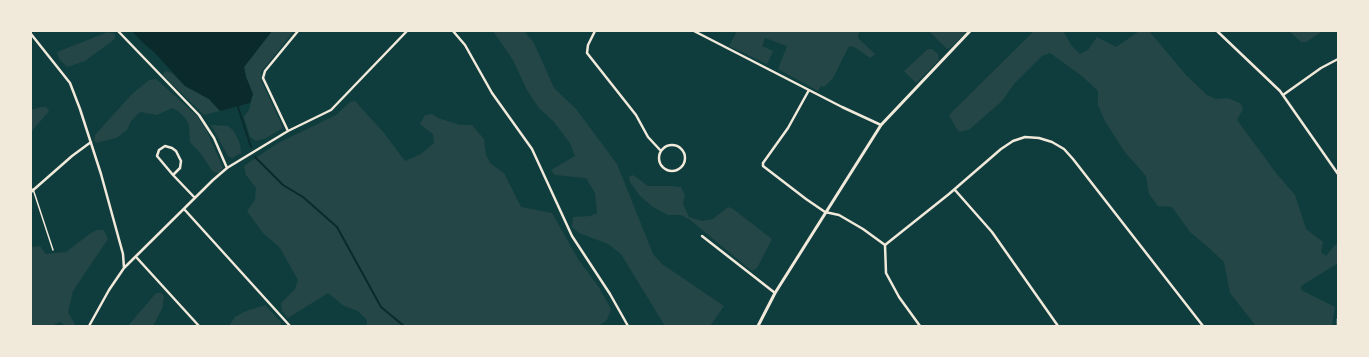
<!DOCTYPE html>
<style>
body{margin:0}
#map{position:relative;width:1369px;height:357px;overflow:hidden;background:#0f3d3e;font-family:"PT Sans",sans-serif}
canvas{display:block}
.frame{position:absolute;inset:0;border:32px solid #f1e9da;pointer-events:none}
</style>
<div id="map">
<canvas width="1369" height="357"></canvas>
<div class="frame"></div>
</div>
<script>
const context = document.querySelector('canvas').getContext('2d');
context.lineJoin = 'round';
function fillPath(path, color) {
  context.fillStyle = color;
  context.fill(path, 'evenodd');
}
function poly(rows) {
  const path = new Path2D();
  for (const r of rows) {
    if (r.length === 3) {
      path.moveTo(r[0] + r[2], r[1]);
      path.arc(r[0], r[1], r[2], 0, 2 * Math.PI);
      continue;
    }
    path.moveTo(r[0], r[1]);
    for (let i = 2; i < r.length; i += 2) path.lineTo(r[i], r[i + 1]);
  }
  return path;
}
function strokePath(path, color, width, dash) {
  context.strokeStyle = color;
  context.lineWidth = width;
  context.lineCap = dash ? 'butt' : 'round';
  context.setLineDash(dash || []);
  context.stroke(path);
}
fillPath(poly([
 [272,31,294,31,261,72,261,80,283,128,266,138,256,141,250,137,244,117,249,110,253,94,246,77,244,67],
 [493,31,524,31,534,43,554,88,576,109,617,164,653,254,662,264,724,306,710,326,665,326,621,254,608,244,579,233,572,227,573,217,590,216,597,213,595,193,586,178,555,175,551,170,575,156,570,143,553,121,539,108,527,90,513,60],
 [737,31,859,31,858,38,875,54,870,58,856,48,849,46,833,78,824,87,821,86,818,91,778,69,787,46,765,38,762,46,773,51,767,64,729,46],
 [929,31,967,31,950,48,947,49],
 [1034,31,1063,31,1071,45,1080,54,1088,50,1097,37,1116,47,1138,32,1149,31,1187,76,1207,95,1216,99,1228,98,1240,103,1243,109,1237,120,1276,173,1295,195,1306,229,1323,242,1321,252,1326,256,1334,246,1338,244,1338,263,1301,286,1301,290,1335,307,1332,326,1256,326,1230,293,1224,262,1208,247,1190,232,1172,207,1158,206,1149,194,1146,176,1124,151,1105,121,1098,105,1098,91,1083,77,1050,53,1042,56,1014,84,1002,101,970,129,960,132,956,128,949,115],
 [1289,31,1323,31,1306,42,1301,42],
 [108,32,115,34,115,39,85,61,67,67,59,59,57,52],
 [928,49,932,49,938,54,939,60,916,83,904,71],
 [166,71,172,73,185,86,209,99,220,111,204,115,164,76,163,74],
 [156,79,197,116,206,129,223,168,218,173,213,172,201,154,190,142,189,125,186,119,178,111,172,108,157,115,140,112,131,121,127,130,116,138,96,143,94,140,95,135,132,94,149,80],
 [355,101,384,133,405,161,421,154,434,143,433,134,420,124,425,115,432,114,438,118,460,125,472,125,484,139,486,155,491,164,504,173,521,207,552,213,578,259,598,286,611,309,607,320,598,326,367,326,367,320,358,311,344,306,328,293,288,318,282,311,281,303,295,289,298,280,280,248,263,233,247,211,255,200,256,188,246,175,244,166,278,143,336,115,350,102],
 [41,107,46,107,49,111,31,132,31,110],
 [211,125,228,126,234,131,240,144,241,153,232,158,228,156],
 [633,175,648,186,672,186,681,187,685,195,683,204,689,217,702,221,713,219,728,207,733,209,772,239,757,268,752,271,689,219,681,215,668,215,653,207,640,196,630,182,629,177],
 [97,230,104,230,108,239,73,291,68,312,76,326,65,326,60,322,51,326,31,326,31,247,40,246,46,254,66,252,91,233],
 [156,293,161,293,164,296,162,309,153,326,128,326],
 [265,305,281,322,281,326,229,326,235,317,244,312]
]), '#244646');
fillPath(poly([
 [132,31,272,31,244,67,246,77,253,94,250,103,220,111,209,99,185,86,154,52,142,42]
]), '#0a2a2b');
strokePath(poly([
 [237,104,251,147],
 [255,157,283,185,303,197,337,227,381,307,404,326]
]), '#0a2a2b', 2);
strokePath(poly([
 [33,189,53,250]
]), '#f1e9da', 1.5);
strokePath(poly([
 [118,31,199,115,214,138,227,168],
 [453,31,465,45,492,93,532,149,572,236,610,294,628,326],
 [595,31,588,45,587,53,636,115,648,137,661,151],
 [694,31,842,107,881,125],
 [1217,31,1280,91,1338,174],
 [31,34,70,83,80,109,101,174,123,254,124,268],
 [809,90,788,128,763,163,763,166,806,199,825,212,839,215,863,229,885,245,886,273,899,297,920,326],
 [1283,95,1321,68,1338,59],
 [288,131,263,78,265,71,298,31],
 [672,158,13],
 [173,175,157,156,159,150,165,146,172,148,176,151,181,161,180,168,173,175,195,198],
 [955,190,992,232,1058,326],
 [31,192,72,156,91,142],
 [184,209,290,326],
 [702,236,775,293],
 [885,245,949,194,1001,149,1013,141,1025,137,1039,138,1052,142,1064,149,1073,159,1203,326],
 [137,258,199,326],
 [89,326,109,290,124,268,213,180,227,168,288,131,331,110,407,31],
 [1338,326,1338,319]
]), '#f1e9da', 2.5);
strokePath(poly([
 [758,326,775,293,881,125,970,31]
]), '#f1e9da', 3);
</script>
